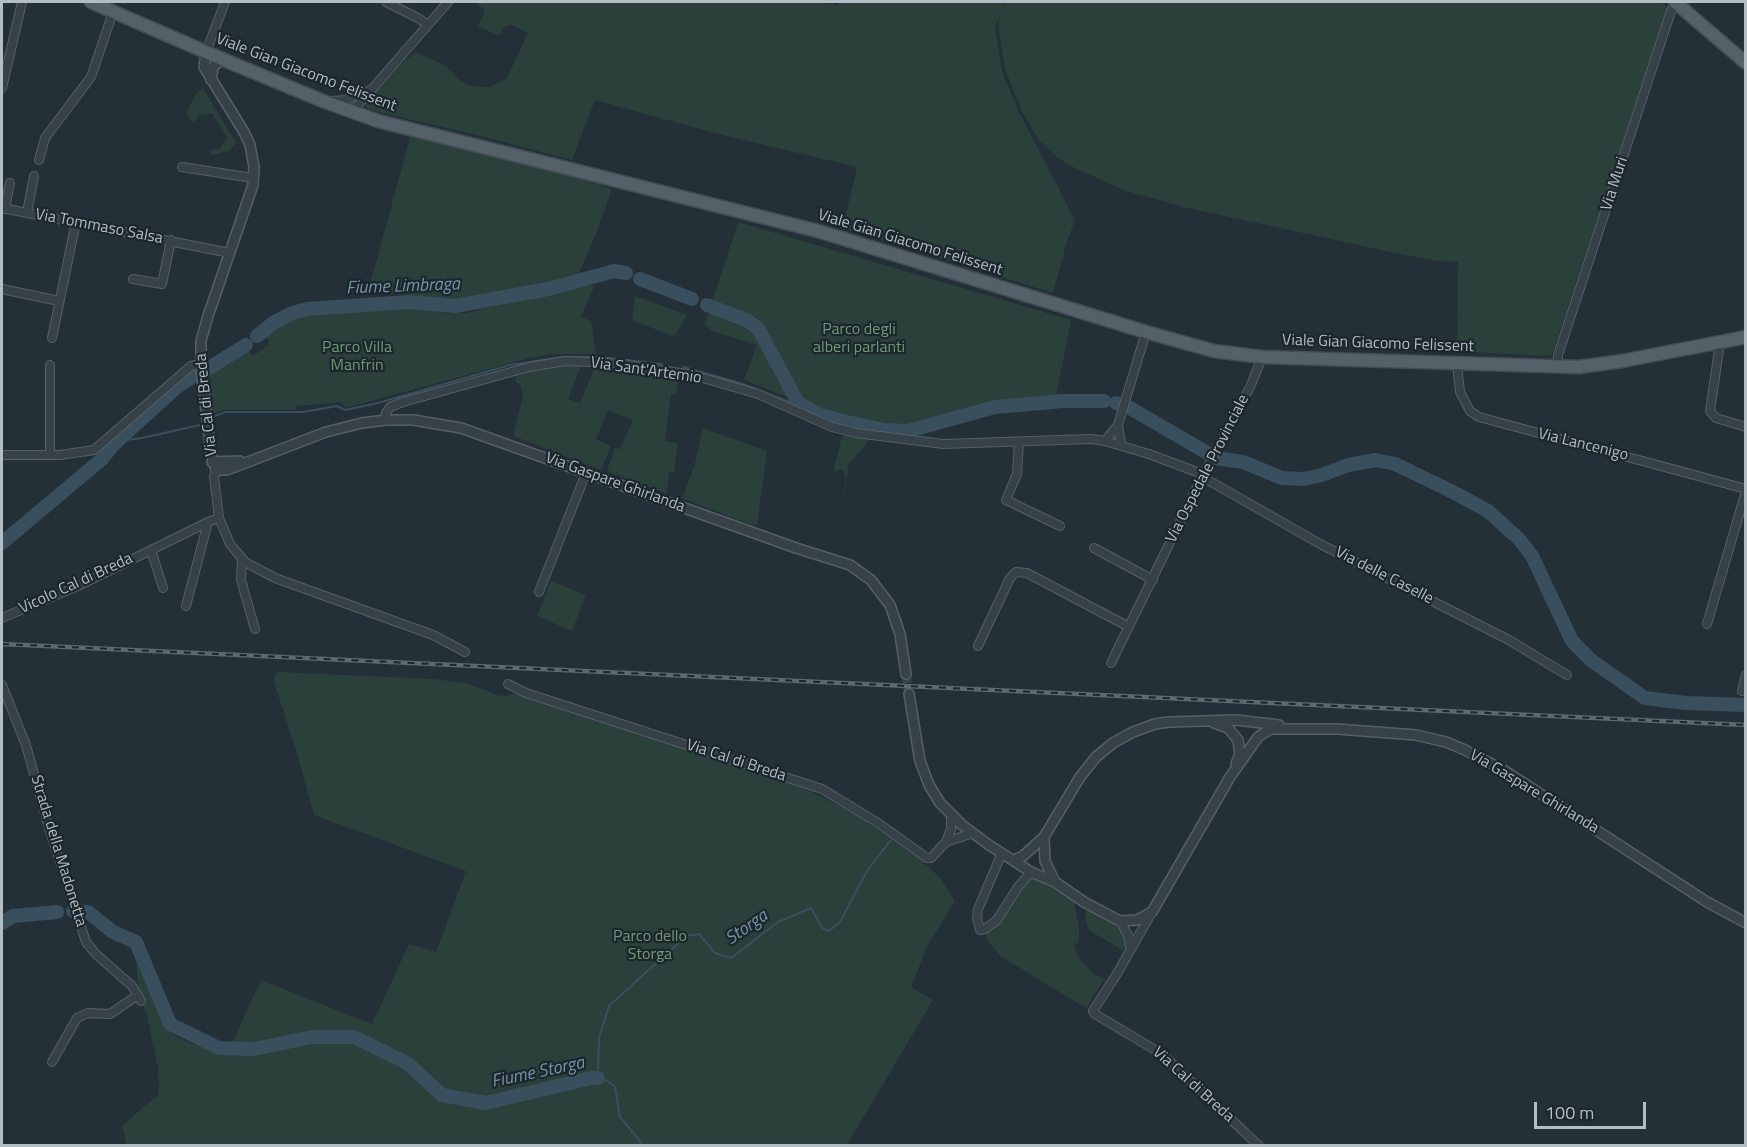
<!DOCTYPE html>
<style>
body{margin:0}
#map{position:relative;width:1747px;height:1147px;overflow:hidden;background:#243037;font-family:"Titillium Web",sans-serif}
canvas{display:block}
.frame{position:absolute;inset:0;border:3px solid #b2bdc4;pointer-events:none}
.scale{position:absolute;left:1534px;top:1102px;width:112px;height:27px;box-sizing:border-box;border:3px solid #b2bdc4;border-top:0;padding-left:8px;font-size:18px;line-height:21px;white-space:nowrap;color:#b2bdc4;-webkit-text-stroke:4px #1c262d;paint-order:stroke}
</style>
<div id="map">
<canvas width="1747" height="1147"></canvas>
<div class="frame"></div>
<div class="scale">100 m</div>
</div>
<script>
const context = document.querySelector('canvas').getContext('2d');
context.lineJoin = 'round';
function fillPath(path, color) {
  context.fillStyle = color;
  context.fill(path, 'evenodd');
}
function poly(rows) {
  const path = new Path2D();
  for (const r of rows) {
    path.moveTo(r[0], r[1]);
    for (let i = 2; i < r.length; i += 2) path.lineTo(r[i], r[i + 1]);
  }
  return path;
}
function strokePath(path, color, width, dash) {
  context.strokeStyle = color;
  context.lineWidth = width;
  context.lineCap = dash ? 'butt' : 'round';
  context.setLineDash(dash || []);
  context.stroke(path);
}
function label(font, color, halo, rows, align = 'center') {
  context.font = font + ' "Titillium Web",sans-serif';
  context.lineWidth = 4.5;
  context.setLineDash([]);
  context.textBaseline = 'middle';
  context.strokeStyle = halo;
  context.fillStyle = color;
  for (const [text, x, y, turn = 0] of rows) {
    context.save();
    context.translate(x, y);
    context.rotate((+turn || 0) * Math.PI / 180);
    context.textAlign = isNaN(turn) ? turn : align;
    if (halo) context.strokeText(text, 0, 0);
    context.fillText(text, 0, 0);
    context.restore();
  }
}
fillPath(poly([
 [475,2,818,2,838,5,838,2,1004,2,995,27,1002,71,1019,112,1075,220,1066,245,1053,293,843,228,857,167,718,134,595,100,572,160,473,134,369,110,365,104,401,64,416,52,444,65,460,80,470,86,490,87,507,78,528,33,512,25,504,27,499,36,478,26,485,10],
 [1005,2,1660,2,1666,6,1667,11,1552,355,1543,356,1457,351,1458,262,1437,261,1395,253,1188,208,1126,191,1073,167,1058,158,1039,140,1021,110,1005,69,998,24,999,16],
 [203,88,236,143,229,151,212,155,209,151,220,148,228,138,212,113,200,115,193,123,186,113,197,92],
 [411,134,528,162,612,189,595,236,576,280,497,295,438,302,412,295,368,292],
 [738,222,1071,320,1056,396,988,406,929,424,901,429,835,416,799,399,790,398,744,380,757,345,712,331,705,324],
 [587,283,594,287,581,317,591,321,596,354,549,354,526,359,345,408,342,402,296,406,296,410,225,410,210,415,205,375,209,375,209,370,246,350,253,356,256,354,268,345,269,340,264,335,298,315,399,306,421,306,444,313,466,313],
 [635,296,687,315,676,334,672,336,632,320],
 [567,365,581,366,568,399,580,403,594,369,679,380,676,394,671,394,665,441,678,443,674,472,669,472,667,494,607,471,615,448,620,449,633,420,608,410,596,439,611,446,601,470,513,436,523,396,520,384,517,383,514,372],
 [703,428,767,451,757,525,752,525,682,498,694,467],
 [846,434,868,438,868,442,849,464,843,504,846,476,842,470,839,469,833,473,842,436],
 [551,581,586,595,572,631,537,616],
 [279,672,434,679,465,683,486,690,496,695,505,696,519,693,534,701,800,786,853,813,919,858,941,879,955,901,928,945,911,987,933,1000,847,1145,127,1146,122,1126,159,1094,158,1068,147,1015,138,990,136,956,160,1018,171,1033,182,1040,211,1050,226,1054,250,1054,248,1045,232,1043,261,980,372,1024,409,944,436,952,466,871,314,815,295,747,274,682,275,675],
 [1030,877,1038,878,1072,898,1074,902,1079,928,1079,943,1074,944,1077,955,1091,972,1102,978,1106,977,1086,1008,1000,956,986,938,986,931],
 [1086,909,1091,909,1122,930,1125,938,1125,945,1122,950,1089,930,1085,919]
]), '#2b3f3b');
strokePath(poly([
 [684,367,743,384,792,403,798,403],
 [212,417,226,412,303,412,337,406,345,410,378,403,510,365,562,357,599,357,662,364],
 [118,441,142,438,200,425],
 [644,1146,620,1117,615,1087,608,1081,598,1078,599,1037,609,1006,686,936,699,934,715,953,731,958,778,922,811,908,823,929,829,931,840,922,867,871,890,841]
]), '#394f5d', 2);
strokePath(poly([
 [640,279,692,299],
 [707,305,746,320,758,328,798,403,818,414,838,420,884,430,908,431,995,407,1063,401,1104,401],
 [257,336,273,323,292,313,307,309,410,302,455,306,548,289,614,271,626,273],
 [209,368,246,345],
 [1116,403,1130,408,1216,458,1243,462,1282,478,1304,479,1322,475,1348,465,1376,460,1395,464,1447,489,1488,511,1519,539,1532,556,1572,641,1592,661,1645,698,1686,703,1746,705],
 [2,543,102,459,114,444,178,386,198,374],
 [73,911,88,912,113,932,136,942,170,1024,219,1048,254,1049,312,1037,354,1037,407,1063,442,1095,486,1103,591,1078,598,1078],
 [2,923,13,916,57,912]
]), '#394f5d', 14);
strokePath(poly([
 [906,674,909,694]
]), '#39454c', 9, [9, 4.5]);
const minor = poly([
 [386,2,418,18,428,25],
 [206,52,225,2],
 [2,88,22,2],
 [331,101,346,100,365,91],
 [352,112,448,2],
 [39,160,45,138,91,77,113,12],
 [182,167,253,178],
 [2,208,230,253],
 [5,209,10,183],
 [27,213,34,176],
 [133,279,162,284,171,240],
 [2,289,59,301],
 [52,338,76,222],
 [1720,343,1710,411,1716,418,1746,427],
 [1457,364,1460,392,1470,411,1479,417,1746,489],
 [1558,367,1558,355,1671,11,1676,2],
 [386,420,386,413,390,407,403,402,529,367,565,361,589,362,623,364,693,375,758,394,832,427,856,433,943,444,1091,439,1105,441,1149,454,1197,472,1206,479,1322,545,1509,640,1567,675],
 [1118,425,1146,332],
 [1105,441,1118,425,1121,444],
 [1019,442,1017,474,1006,500,1060,526],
 [2,455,60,455,94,450,191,366,200,364],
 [50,455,50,365],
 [216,470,214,477,219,518,230,544,245,562,275,578,433,635,465,652],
 [1094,548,1153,580],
 [151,550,163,588],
 [242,560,241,580,255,629],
 [539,592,586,473],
 [186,606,208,522],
 [2,618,78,586,208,522,219,518],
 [1707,624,1746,491],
 [978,646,1010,578,1016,572,1027,573,1129,627],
 [1111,663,1203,475,1251,385,1262,357],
 [508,684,526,693,822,789,878,823,927,858,931,858,946,842,973,833],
 [2,685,26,745,49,828,86,942,96,954,132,986,141,1001],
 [1742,691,1746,675],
 [946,842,951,829,951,816],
 [1002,853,978,909,977,918,980,930,985,929,997,920,1018,887,1031,872],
 [1152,912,1118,972,1093,1011,1095,1014,1162,1054,1259,1146],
 [1120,921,1129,937,1130,950],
 [52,1062,77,1018,88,1013,110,1014,138,995]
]);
const tertiary = poly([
 [206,52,204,67,244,132,250,145,254,167,253,185,208,316,201,341,201,367,211,453,216,470,227,470,326,432,362,423,386,420,413,420,461,428,796,548,850,565,871,580,890,605,900,634,906,674],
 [211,80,213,67,222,59],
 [212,462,240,461],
 [909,694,920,761,929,785,940,803,962,825,989,845,1031,872,1055,882],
 [1214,723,1228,728,1238,740,1240,754,1236,764],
 [1044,837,1045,861,1055,882,1084,902,1120,921,1137,920,1152,912,1230,777,1258,737,1270,729,1337,729,1416,735,1446,742,1465,750,1505,771,1707,902,1746,923],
 [1014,860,1023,856,1044,837,1080,777,1096,757,1113,743,1133,732,1155,724,1169,722,1236,720,1279,725]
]);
const primary = poly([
 [91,2,229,62,323,101,378,121,818,231,1146,332,1214,351,1262,357,1579,367,1622,361,1746,337],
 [1675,2,1746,63]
]);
strokePath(minor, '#555f66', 10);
strokePath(tertiary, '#555f66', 12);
strokePath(primary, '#434d54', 15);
strokePath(minor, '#374248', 8);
strokePath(tertiary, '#374248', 9);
strokePath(primary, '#556168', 12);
const rail = poly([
 [2,644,1746,725]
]);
strokePath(rail, '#5b6971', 4.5);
strokePath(rail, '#1c262d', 2, [7]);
label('16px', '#b2bdc4', '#1c262d', [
 ["Viale Gian Giacomo Felissent",306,73,21],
 ["Via Muri",1615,184,-72],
 ["Via Tommaso Salsa",99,227,11],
 ["Viale Gian Giacomo Felissent",910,243,17],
 ["Viale Gian Giacomo Felissent",1378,344,2],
 ["Via Sant'Artemio",646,371,8],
 ["Via Cal di Breda",207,405,-96],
 ["Via Lancenigo",1583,445,14],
 ["Via Ospedale Provinciale",1208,469,-63],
 ["Via Gaspare Ghirlanda",615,483,20],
 ["Via delle Caselle",1384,576,27],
 ["Vicolo Cal di Breda",76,584,-25],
 ["Via Cal di Breda",736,761,18],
 ["Via Gaspare Ghirlanda",1534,792,31],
 ["Strada della Madonetta",58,851,73],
 ["Via Cal di Breda",1193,1085,42]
]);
label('16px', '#729873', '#1c262d', [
 ["Parco degli",859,330],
 ["alberi parlanti",859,348],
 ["Parco Villa",357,348],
 ["Manfrin",357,366],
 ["Parco dello",650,937],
 ["Storga",650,955]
]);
label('italic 18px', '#7594a5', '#1c262d', [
 ["Fiume Limbraga",403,287,-2],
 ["Storga",747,928,-35],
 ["Fiume Storga",538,1073,-12]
]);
</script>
